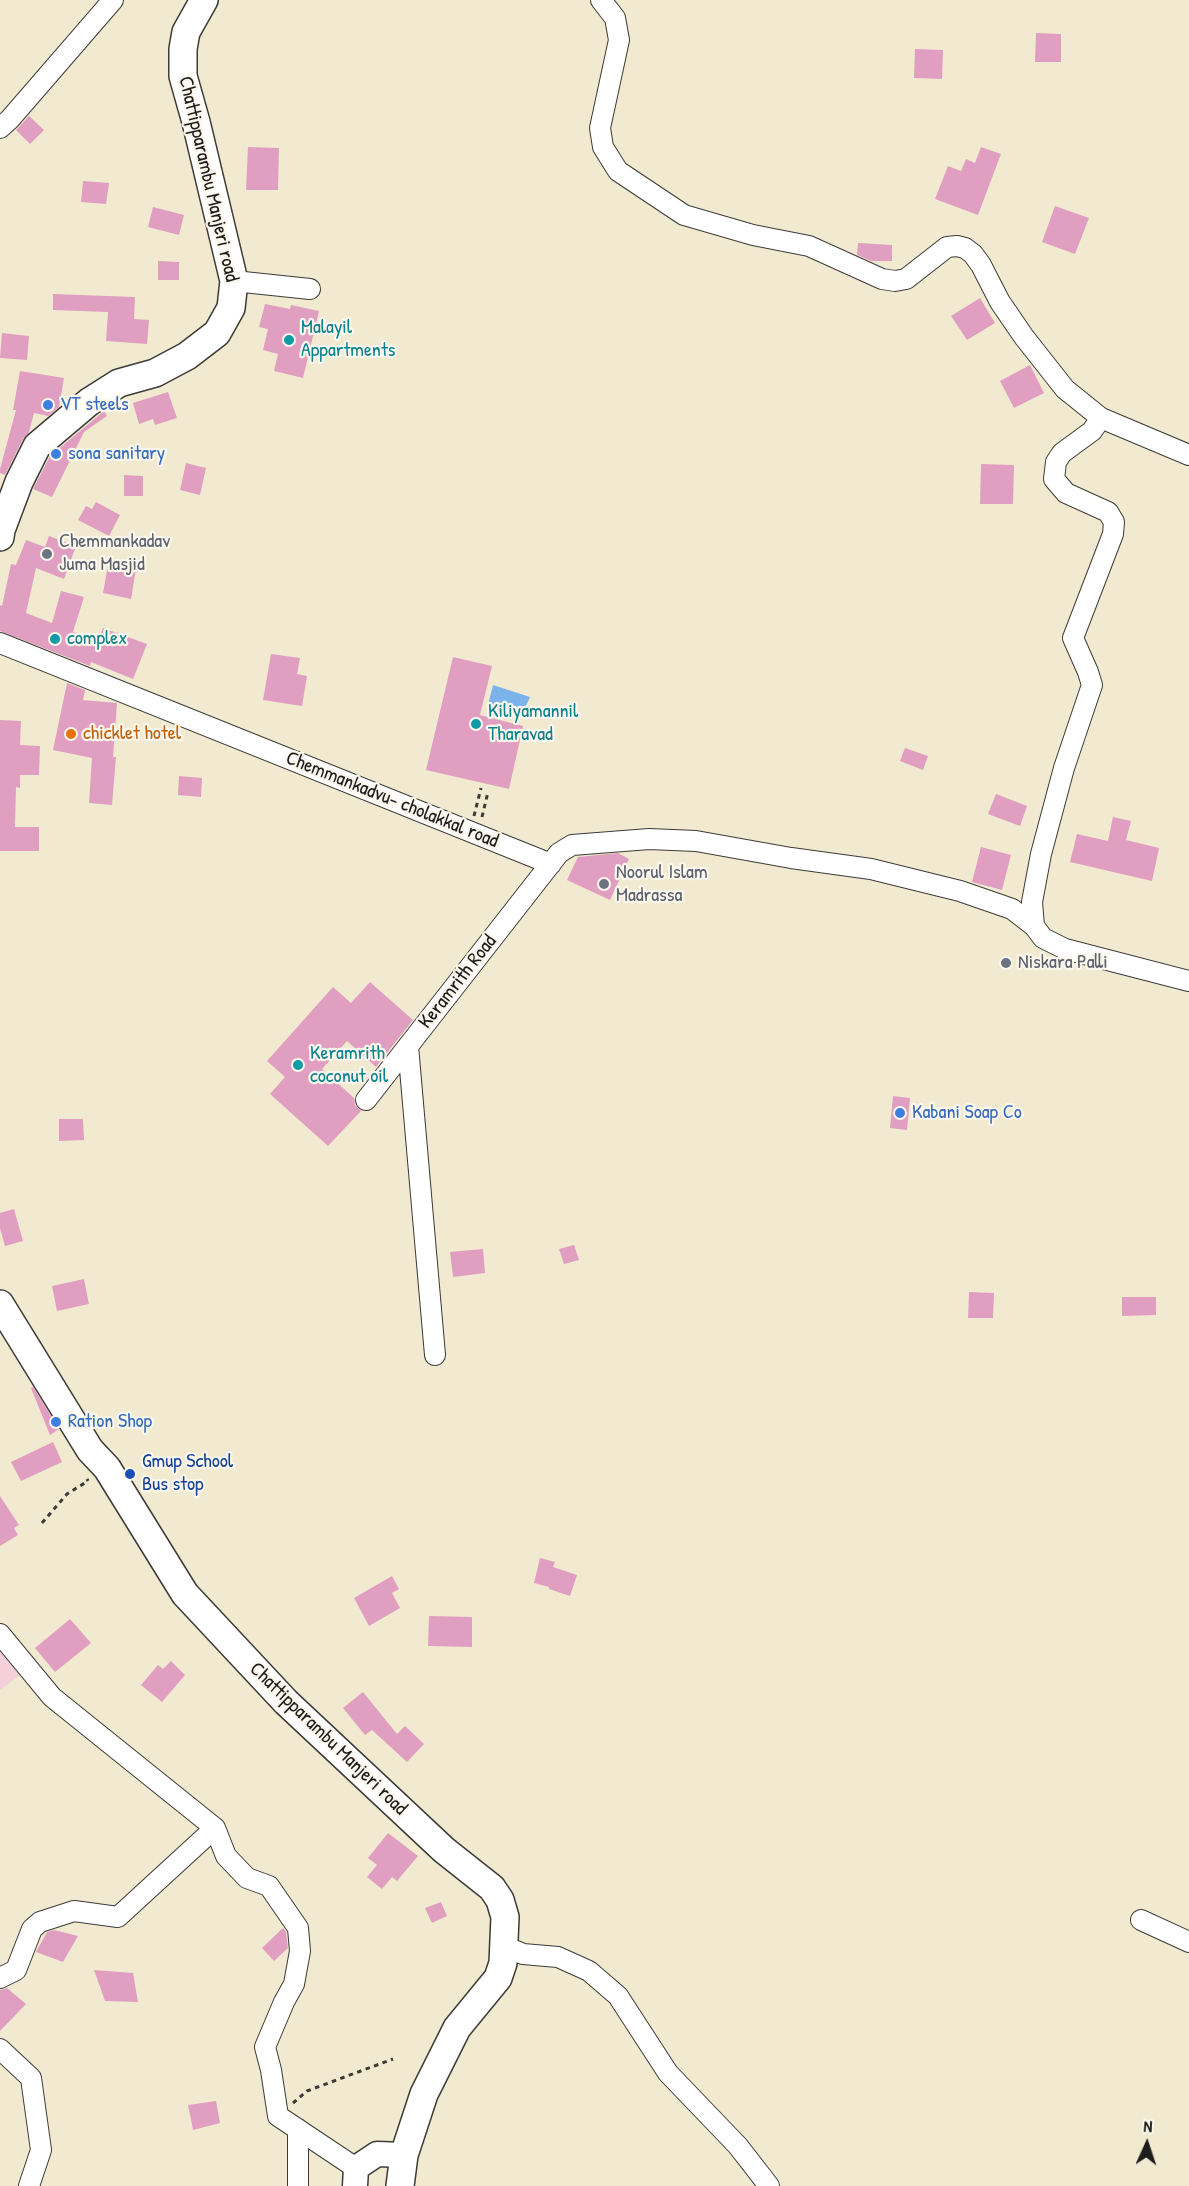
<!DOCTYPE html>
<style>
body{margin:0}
#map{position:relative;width:1189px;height:2186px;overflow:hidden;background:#f1ead0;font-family:"Patrick Hand",sans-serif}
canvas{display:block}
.north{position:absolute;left:1117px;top:2114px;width:60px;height:60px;-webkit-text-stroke:4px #fbf7ec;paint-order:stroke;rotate:3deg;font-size:16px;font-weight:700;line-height:24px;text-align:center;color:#1c1c1c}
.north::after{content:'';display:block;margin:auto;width:21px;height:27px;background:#1c1c1c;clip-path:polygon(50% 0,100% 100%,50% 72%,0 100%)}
</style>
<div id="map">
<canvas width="1189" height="2186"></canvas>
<div class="north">N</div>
</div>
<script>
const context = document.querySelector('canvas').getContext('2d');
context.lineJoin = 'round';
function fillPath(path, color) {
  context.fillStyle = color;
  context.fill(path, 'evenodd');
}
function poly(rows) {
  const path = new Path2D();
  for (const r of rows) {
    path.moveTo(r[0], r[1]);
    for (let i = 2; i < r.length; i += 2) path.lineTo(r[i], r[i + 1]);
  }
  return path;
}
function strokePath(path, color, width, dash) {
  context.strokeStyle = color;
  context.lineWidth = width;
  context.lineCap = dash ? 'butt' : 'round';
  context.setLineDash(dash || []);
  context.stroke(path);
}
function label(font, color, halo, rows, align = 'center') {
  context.font = font + ' "Patrick Hand",sans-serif';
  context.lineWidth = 4.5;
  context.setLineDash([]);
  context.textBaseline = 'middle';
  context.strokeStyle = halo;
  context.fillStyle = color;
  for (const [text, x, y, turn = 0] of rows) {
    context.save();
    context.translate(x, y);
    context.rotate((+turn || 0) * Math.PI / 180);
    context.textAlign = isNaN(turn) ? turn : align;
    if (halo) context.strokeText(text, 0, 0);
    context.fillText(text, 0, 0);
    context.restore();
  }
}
fillPath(poly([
 [0,1642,13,1660,19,1676,0,1690]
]), '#f5cfda');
fillPath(poly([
 [493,685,530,697,523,712,508,718,487,709]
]), '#7bb3eb');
fillPath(poly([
 [1036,33,1061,34,1061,62,1035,62],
 [915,49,943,50,942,79,914,78],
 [29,116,44,130,30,144,16,130],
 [248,147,279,148,278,190,246,190],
 [981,147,1001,154,978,215,935,199,948,166,961,171,966,159,975,163],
 [83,181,109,183,106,204,81,202],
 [1055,206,1089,218,1075,254,1042,242],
 [153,207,184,215,179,235,148,227],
 [858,243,892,245,892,261,871,261,857,255],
 [158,261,179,262,179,280,158,280],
 [53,294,135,297,134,319,149,320,147,344,106,341,108,312,53,310],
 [980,298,995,323,967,340,951,316],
 [265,304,290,309,291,305,319,311,303,378,274,371,278,354,263,350,268,329,259,327],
 [2,333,29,336,27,360,0,358],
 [1030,365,1044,393,1014,408,1000,381],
 [20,371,64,378,59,407,48,416,34,413,29,432,23,439,5,475,0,473,0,469,16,410,13,410],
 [168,392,177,418,155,425,153,419,139,424,133,403],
 [104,411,107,416,84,432,52,497,33,489,50,456],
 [186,463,206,468,200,495,180,490],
 [981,464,1014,465,1013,504,980,504],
 [124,475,143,476,143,496,124,496],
 [96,502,120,515,109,536,78,520,86,506,92,509],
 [49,536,76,546,64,579,36,568,26,613,52,623,61,591,84,597,73,632,98,642,103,628,147,644,133,679,91,662,90,666,0,631,0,605,2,606,11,564,16,565,26,540,45,547],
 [109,560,136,569,131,599,103,593],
 [271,654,300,658,297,674,307,676,302,706,263,700],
 [453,657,492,666,480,715,523,726,509,789,426,770],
 [67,683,85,690,83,700,117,703,113,757,116,757,112,805,89,803,92,758,53,750],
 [0,720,21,721,20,745,40,746,39,775,20,775,20,788,16,787,15,827,39,827,39,851,0,851],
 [905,748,928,756,923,770,900,761],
 [179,776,202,778,201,797,178,795],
 [996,794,1027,806,1020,826,988,814],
 [1113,817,1131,821,1126,840,1159,848,1152,881,1070,862,1077,834,1108,841],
 [981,847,1011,855,1002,890,972,882],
 [618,853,629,859,610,900,567,880,578,857],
 [370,982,413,1020,376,1067,347,1041,322,1069,354,1098,355,1105,361,1111,328,1146,270,1094,285,1077,267,1061,333,987,351,1003],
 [893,1096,910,1098,907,1130,890,1128],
 [59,1119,83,1119,84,1140,59,1141],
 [14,1209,23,1241,5,1246,0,1228,0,1213],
 [574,1245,579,1260,564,1264,559,1249],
 [483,1249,485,1273,453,1277,450,1252],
 [84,1279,89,1304,57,1311,52,1286],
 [969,1292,994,1293,993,1318,968,1318],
 [1122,1297,1156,1297,1156,1315,1122,1316],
 [33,1387,59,1429,50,1435,31,1388],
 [53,1442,62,1462,21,1481,11,1462],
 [0,1496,19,1525,14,1528,18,1535,0,1546],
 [540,1558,555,1562,553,1567,577,1575,570,1596,549,1589,549,1587,534,1583],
 [392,1576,399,1589,392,1593,400,1608,369,1626,354,1598],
 [429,1616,472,1617,472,1647,428,1646],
 [70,1619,91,1643,55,1672,35,1648],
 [171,1661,185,1675,162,1702,141,1685,158,1665,163,1669],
 [363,1692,397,1734,405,1726,424,1744,407,1762,372,1730,365,1735,343,1708],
 [388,1833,418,1856,397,1881,392,1877,382,1889,367,1877,377,1865,368,1858],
 [441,1902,447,1916,432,1923,425,1908],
 [283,1928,286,1932,288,1948,274,1961,262,1948],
 [54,1930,78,1936,63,1962,36,1952,47,1932],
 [94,1970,133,1973,138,2002,105,2001],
 [7,1988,26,2004,0,2031,0,1990],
 [216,2101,220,2123,193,2130,188,2105]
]), '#e09fc1');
const minor = poly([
 [601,0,615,18,619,40,600,128,603,147,618,171,684,215,753,235,809,246,882,279,895,281,906,279,947,247,957,246,965,248,973,254,981,265,1000,302,1024,337,1065,389,1101,418],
 [0,128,10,119,113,0],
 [234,281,310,289],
 [0,643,551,864],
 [1034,926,1032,902,1041,854,1064,768,1092,685,1088,672,1073,638,1113,534,1114,522,1108,512,1066,493,1054,479,1056,462,1062,453,1092,431,1101,418,1189,455],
 [408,1046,435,1355],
 [366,1100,559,853,572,845,649,839,696,841,791,858,871,869,960,891,1012,909,1034,926,1043,938,1065,949,1189,981],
 [0,1634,52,1697,215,1828],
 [215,1828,226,1856,247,1878,269,1886,298,1928,300,1951,294,1984,284,2002,265,2047,271,2070,278,2116,356,2168],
 [1141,1920,1189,1942],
 [504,1946,523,1954,558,1957,589,1971,618,1996,668,2073,738,2146,769,2186],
 [0,1978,16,1970,32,1929,40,1922,74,1911,118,1917,215,1828],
 [0,2049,31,2078,41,2150,29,2186],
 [298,2129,298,2186]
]);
const tertiary = poly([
 [355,2186,356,2168,377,2154,404,2155]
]);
const secondary = poly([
 [0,537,1,530,19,482,37,446,89,402,119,383,155,373,187,356,217,333,231,308,234,281,196,122,183,76,183,49,186,32,204,0],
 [0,1304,90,1450,107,1468,185,1594,286,1702,444,1850,492,1888,500,1900,505,1917,503,1963,498,1978,457,2028,424,2094,404,2155,400,2186]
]);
strokePath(minor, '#3c3b37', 22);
strokePath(tertiary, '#3c3b37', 27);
strokePath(secondary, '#3c3b37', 30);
strokePath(poly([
 [474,816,481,788],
 [482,817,488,792],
 [42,1523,67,1494,88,1481,87,1479],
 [293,2103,307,2091,393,2059]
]), '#3c3b37', 3, [4.5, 4.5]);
strokePath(minor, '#fff', 20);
strokePath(tertiary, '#fff', 24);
strokePath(secondary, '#fff', 27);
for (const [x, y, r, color] of [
 [289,340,6,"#0f9aa8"],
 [48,405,6,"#3f7fe0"],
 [56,454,6,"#3f7fe0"],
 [47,554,6,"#6b7280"],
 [55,639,6,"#0f9aa8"],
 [476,724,6,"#0f9aa8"],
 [71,734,6,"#e8710a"],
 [604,884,6,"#6b7280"],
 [1006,963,6,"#6b7280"],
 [298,1065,6,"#0f9aa8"],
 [900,1113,6,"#3f7fe0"],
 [56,1422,6,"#3f7fe0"],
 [130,1474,6,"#1a4fb4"]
]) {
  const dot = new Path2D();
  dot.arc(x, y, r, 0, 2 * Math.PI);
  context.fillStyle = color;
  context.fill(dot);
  strokePath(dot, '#fbf7ec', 2);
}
label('20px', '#1c1c1c', '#fbf7ec', [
 ["Chattipparambu Manjeri road",208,179,77],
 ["Chemmankadvu- cholakkal road",392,800,22],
 ["Keramrith Road",458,982,-52],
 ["Chattipparambu Manjeri road",328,1739,44]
]);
label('20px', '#0d838f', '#fbf7ec', [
 ["Malayil",301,328],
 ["Appartments",301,351],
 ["complex",67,639],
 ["Kiliyamannil",488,712],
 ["Tharavad",488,735],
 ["Keramrith",310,1054],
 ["coconut oil",310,1077]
], 'left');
label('20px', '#366cbe', '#fbf7ec', [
 ["VT steels",60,405],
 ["sona sanitary",68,454],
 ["Kabani Soap Co",912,1113],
 ["Ration Shop",68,1422]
], 'left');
label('20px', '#5b616d', '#fbf7ec', [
 ["Chemmankadav",59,542],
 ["Juma Masjid",59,565],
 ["Noorul Islam",616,873],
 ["Madrassa",616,896],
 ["Niskara Palli",1018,963]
], 'left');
label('20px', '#c56008', '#fbf7ec', [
 ["chicklet hotel",83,734]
], 'left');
label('20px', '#164399', '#fbf7ec', [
 ["Gmup School",142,1462],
 ["Bus stop",142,1485]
], 'left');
</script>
